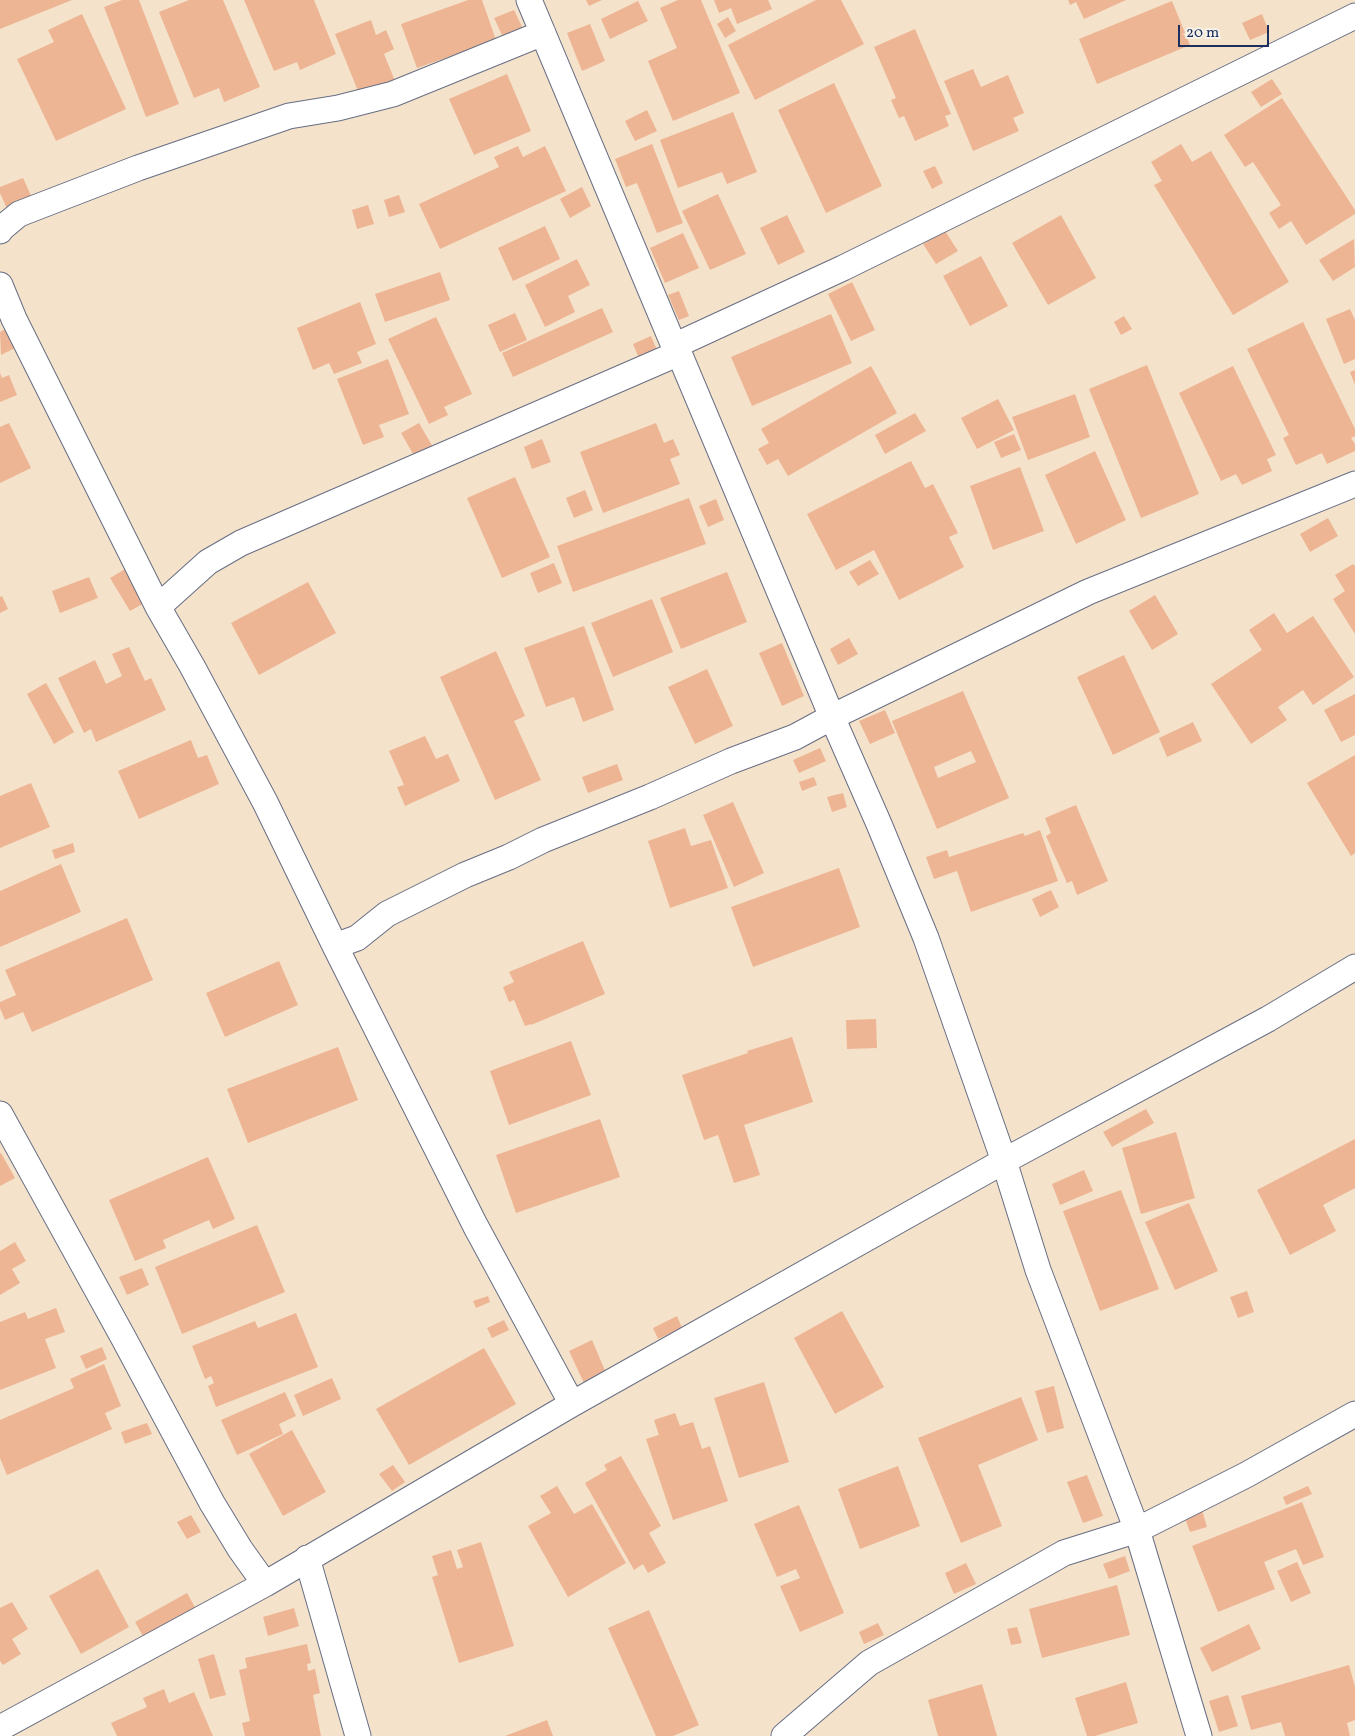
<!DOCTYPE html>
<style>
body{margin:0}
#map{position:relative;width:1355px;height:1736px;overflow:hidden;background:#f4e2ca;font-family:Vollkorn,serif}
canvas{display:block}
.scale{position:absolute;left:1178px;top:25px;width:91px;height:22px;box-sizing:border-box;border:2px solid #1b2f5e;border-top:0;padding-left:6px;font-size:15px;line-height:18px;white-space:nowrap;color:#1b2f5e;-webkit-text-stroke:4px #f7f3e8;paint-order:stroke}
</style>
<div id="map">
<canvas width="1355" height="1736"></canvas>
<div class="scale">20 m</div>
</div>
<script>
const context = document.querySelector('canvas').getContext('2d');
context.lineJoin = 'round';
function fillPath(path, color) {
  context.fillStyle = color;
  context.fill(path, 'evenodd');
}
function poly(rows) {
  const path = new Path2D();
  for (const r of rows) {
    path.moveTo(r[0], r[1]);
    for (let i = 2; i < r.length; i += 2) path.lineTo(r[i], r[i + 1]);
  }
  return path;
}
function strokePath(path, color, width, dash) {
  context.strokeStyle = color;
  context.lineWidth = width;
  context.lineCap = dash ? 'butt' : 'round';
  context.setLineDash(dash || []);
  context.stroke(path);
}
fillPath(poly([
 [0,0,72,0,0,29],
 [122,0,139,0,179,104,146,117,104,7],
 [189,0,223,0,260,87,224,102,219,88,194,98,159,12],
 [244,0,314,0,336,54,300,70,297,62,274,71],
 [468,0,482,0,496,40,417,68,401,24],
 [586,0,602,0,589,6],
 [678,0,701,0,740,93,673,121,648,61,677,48,660,8],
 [714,0,768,0,772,9,737,24,731,8,719,13],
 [816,0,841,0,864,44,755,100,728,45],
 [1068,0,1126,0,1084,19,1076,2,1070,5],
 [638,1,648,21,610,39,601,19],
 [1172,1,1190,45,1097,84,1079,39],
 [514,10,524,31,503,37,494,18],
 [82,14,126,109,56,141,17,59,54,42,48,30],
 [1262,14,1269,32,1250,40,1242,23],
 [728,17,736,31,725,38,717,24],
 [371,20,376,35,386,30,394,49,384,54,395,81,360,96,335,34],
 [590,24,605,61,582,71,567,33],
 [915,29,951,114,945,116,949,126,915,141,904,116,899,118,891,100,896,98,874,47],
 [973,69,981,87,1008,75,1024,113,1013,118,1019,131,973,151,944,81],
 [507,74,531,131,474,155,449,99],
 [1272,79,1282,94,1261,107,1251,92],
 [834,83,882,186,826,213,778,110],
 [1282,98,1355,210,1355,214,1306,245,1291,221,1279,229,1269,213,1281,205,1253,162,1245,167,1224,135],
 [647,110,657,131,635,141,625,121],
 [733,112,757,172,727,184,722,172,678,188,660,140],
 [652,144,683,223,657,233,637,183,626,187,615,159],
 [1181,144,1192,162,1211,151,1289,282,1233,315,1154,185,1162,181,1151,162],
 [518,146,523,157,545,146,566,191,440,249,419,204,499,167,494,157],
 [935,166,943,183,932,189,923,171],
 [23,178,33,200,8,211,0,193,0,187],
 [582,187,591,206,570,218,560,199],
 [718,194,746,254,710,270,682,211],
 [399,195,405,212,389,217,384,200],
 [368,205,374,224,357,229,352,210],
 [787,215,805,252,778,265,760,228],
 [1061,215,1096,278,1048,305,1012,243],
 [545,226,560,259,513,281,498,248],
 [945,231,958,251,936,264,923,244],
 [683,233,699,268,665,283,650,248],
 [1354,239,1355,267,1333,281,1319,260],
 [981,256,1008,306,970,326,943,276],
 [577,259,590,285,568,296,575,312,545,327,525,285],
 [440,272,450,300,385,322,375,294],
 [852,282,875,330,851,341,828,294],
 [679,291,689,316,679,320,668,295],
 [360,302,376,344,357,352,362,363,334,374,329,363,313,370,297,328],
 [602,308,613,332,513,377,502,353],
 [1350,309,1355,320,1355,359,1344,364,1326,319],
 [515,313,527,340,500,352,488,325],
 [831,314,852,363,752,406,731,357],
 [1124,316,1132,329,1121,335,1114,322],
 [436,317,472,394,444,407,448,415,429,424,388,339],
 [1303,322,1355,429,1355,436,1351,438,1355,444,1355,451,1327,464,1322,453,1296,465,1283,438,1289,435,1247,349],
 [9,327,19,346,1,355,0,332],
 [651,336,659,355,641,363,633,344],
 [388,359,409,414,379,425,384,437,363,445,337,379],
 [1147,365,1199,494,1141,518,1089,389],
 [871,366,897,413,788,476,778,459,767,465,758,449,769,443,761,429],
 [1233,366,1276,455,1267,459,1272,471,1242,485,1236,474,1221,481,1179,393],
 [1355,370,1355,385,1350,372],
 [0,373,2,378,9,375,17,395,0,402],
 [1075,394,1090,437,1028,460,1012,417],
 [998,399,1014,430,977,449,961,418],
 [915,413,926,431,885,454,875,435],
 [9,423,31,468,0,483,0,427],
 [419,423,434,449,416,459,401,433],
 [656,423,664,443,673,439,680,455,670,459,680,484,603,513,580,452],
 [1014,434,1021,450,1001,458,994,442],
 [542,439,551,462,532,469,524,447],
 [1095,451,1126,520,1076,544,1045,475],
 [911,461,925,488,933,484,958,533,949,537,964,567,899,600,874,550,836,570,807,514],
 [1020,467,1044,531,993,550,970,486],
 [515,477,550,557,502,578,467,498],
 [585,490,593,510,574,518,566,498],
 [689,498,706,544,573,592,557,546],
 [716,499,724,520,708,527,699,506],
 [1328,518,1338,536,1310,552,1300,534],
 [870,560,879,574,858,586,849,572],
 [554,563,562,583,538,593,530,573],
 [1353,564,1355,566,1355,634,1333,599,1345,591,1335,575],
 [127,568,146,602,130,611,110,578],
 [727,572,747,622,681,649,660,598],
 [89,577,98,598,60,613,52,591],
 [308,582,336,633,259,675,231,623],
 [1155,595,1178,634,1152,650,1129,611],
 [2,596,8,609,0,613,0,597],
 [652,599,673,652,613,677,591,623],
 [1274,613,1287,633,1313,616,1354,677,1313,705,1303,690,1278,707,1287,720,1251,744,1211,684,1262,650,1249,630],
 [584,626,614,710,583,722,574,697,546,707,524,648],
 [849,638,858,654,838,665,830,649],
 [782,643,804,696,782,706,759,653],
 [129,647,145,681,151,678,166,710,96,742,91,729,84,733,58,678,95,660,106,684,122,676,112,654],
 [496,651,525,716,514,721,541,780,495,800,440,677],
 [1124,655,1160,732,1113,755,1077,677],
 [707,669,733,726,695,744,668,687],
 [46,683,74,732,54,744,27,694],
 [963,691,1009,798,937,829,892,721],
 [971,751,976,762,938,778,934,767],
 [1355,694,1355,735,1341,742,1324,710],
 [885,710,895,733,870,744,859,721],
 [1193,722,1202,741,1167,757,1159,738],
 [425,736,436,759,448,754,460,781,405,806,397,787,404,785,389,751],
 [191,740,198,758,207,755,219,784,139,819,118,771],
 [820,748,826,761,799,773,793,760],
 [1355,755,1355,853,1351,856,1307,783],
 [617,764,623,780,588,793,582,777],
 [814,777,817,785,802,791,799,782],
 [31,783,50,827,0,848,0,796],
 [843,793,847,807,832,812,827,797],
 [733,802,764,873,734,887,703,815],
 [1076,805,1108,881,1077,895,1072,881,1067,883,1046,836,1051,833,1045,818],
 [685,828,691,846,711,840,728,888,670,908,648,841],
 [1040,830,1058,881,971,912,957,871,934,879,926,857,947,850,949,857,1023,833,1025,836],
 [73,843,75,852,55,859,52,850],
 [61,864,81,912,0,947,0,891],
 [839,868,860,927,753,967,731,907],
 [1051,890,1059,907,1040,917,1032,899],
 [127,918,153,980,32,1032,23,1012,5,1020,0,1008,0,1002,16,995,5,970],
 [583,941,605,994,531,1025,531,1024,525,1026,514,1000,509,1002,503,987,514,982,509,972],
 [279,961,298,1005,225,1037,206,993],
 [876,1019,877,1048,847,1049,846,1020],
 [792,1037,813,1102,744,1125,760,1175,734,1183,718,1135,704,1140,682,1075,748,1053,747,1051],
 [571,1041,591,1095,509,1125,490,1071],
 [338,1047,358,1100,248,1143,227,1089],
 [1146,1109,1154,1123,1112,1147,1103,1132],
 [600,1119,620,1177,516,1213,496,1155],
 [1176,1132,1195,1198,1141,1214,1122,1148],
 [1355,1139,1355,1188,1323,1205,1336,1231,1290,1255,1257,1190],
 [0,1153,1,1153,15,1178,0,1186],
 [208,1157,235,1219,213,1229,209,1220,163,1240,166,1248,135,1261,109,1200],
 [1084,1170,1093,1191,1060,1205,1052,1184],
 [1121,1190,1159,1289,1100,1311,1063,1211],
 [1189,1203,1218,1271,1175,1290,1145,1222],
 [257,1225,285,1292,182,1334,155,1267],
 [15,1242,26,1261,12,1269,20,1283,0,1295,0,1251],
 [142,1268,149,1285,127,1295,119,1277],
 [1247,1291,1254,1312,1238,1318,1230,1297],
 [488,1296,490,1302,476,1308,473,1301],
 [56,1308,65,1332,45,1339,56,1368,0,1390,0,1322,25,1312,28,1319],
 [842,1311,884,1387,835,1414,794,1338],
 [296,1313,318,1367,216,1407,208,1386,214,1383,211,1376,205,1379,192,1346,255,1321,258,1328],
 [677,1316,682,1328,658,1339,653,1328],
 [504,1320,509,1330,492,1338,487,1328],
 [592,1340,606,1373,584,1383,569,1351],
 [102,1347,107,1359,86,1369,80,1356],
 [484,1348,516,1404,409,1465,376,1409],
 [104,1364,121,1406,105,1413,112,1429,7,1475,0,1458,0,1420,74,1388,70,1379],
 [332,1378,341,1399,303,1416,294,1395],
 [764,1382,789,1462,739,1478,714,1398],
 [1054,1386,1064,1428,1047,1433,1035,1391],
 [285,1392,296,1416,279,1424,283,1434,237,1455,221,1420],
 [1021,1397,1038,1440,978,1465,1002,1526,961,1543,918,1438],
 [675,1413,680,1426,693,1422,702,1449,710,1446,728,1501,673,1520,646,1439,659,1435,654,1420],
 [147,1423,152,1434,125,1444,121,1432],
 [292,1430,326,1492,283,1516,249,1454],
 [621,1456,661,1526,649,1533,666,1563,648,1573,643,1564,634,1570,585,1483,607,1470,604,1465],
 [393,1465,405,1482,392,1491,379,1474],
 [898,1466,920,1526,860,1549,838,1489],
 [1087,1475,1103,1516,1083,1523,1067,1482],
 [557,1486,574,1514,592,1504,626,1563,568,1597,528,1526,551,1513,540,1496],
 [1308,1486,1312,1494,1286,1505,1283,1497],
 [1302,1502,1324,1557,1303,1565,1296,1549,1264,1562,1275,1589,1218,1612,1192,1546],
 [799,1505,844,1613,800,1632,780,1586,800,1578,796,1569,777,1577,754,1524],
 [1202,1510,1207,1527,1190,1532,1184,1516],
 [191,1515,201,1532,187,1539,177,1522],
 [481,1542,514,1646,459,1663,432,1577,438,1575,432,1556,451,1550,457,1569,463,1567,457,1550],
 [1125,1556,1130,1571,1109,1579,1103,1564],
 [1297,1562,1311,1593,1291,1602,1277,1571],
 [966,1563,976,1584,954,1594,945,1573],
 [98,1569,129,1627,81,1654,49,1596],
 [1117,1585,1130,1635,1042,1658,1029,1609],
 [187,1593,196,1609,144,1638,135,1622],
 [12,1602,28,1629,12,1639,21,1654,3,1665,0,1661,0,1608],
 [294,1608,299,1626,268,1636,263,1617],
 [649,1610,699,1725,673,1736,656,1736,608,1628],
 [878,1623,884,1635,864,1644,859,1632],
 [1249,1624,1261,1649,1212,1672,1200,1648],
 [1017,1627,1022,1643,1011,1645,1007,1629],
 [307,1644,311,1663,307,1664,308,1671,315,1669,320,1693,313,1695,321,1736,245,1736,242,1723,250,1721,239,1670,247,1668,245,1658],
 [214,1654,226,1695,210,1699,198,1659],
 [1349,1665,1355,1687,1355,1720,1347,1723,1350,1736,1285,1736,1281,1722,1251,1730,1241,1696],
 [1126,1682,1138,1723,1095,1736,1087,1736,1075,1698],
 [982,1684,997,1736,938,1736,928,1700],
 [164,1689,169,1703,194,1692,213,1736,117,1736,111,1723,147,1707,143,1698],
 [1228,1695,1238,1726,1219,1732,1209,1701],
 [547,1720,553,1736,505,1736]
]), '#eeb594');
const minor = poly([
 [529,0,674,346,679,353,832,717,879,824,926,938,1004,1161,1038,1270,1137,1530,1199,1736],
 [0,231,1,229,19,214,138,168,289,116,338,108,393,94,543,33],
 [0,285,14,319,158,607,192,666,265,802,335,946,475,1225,572,1404],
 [674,346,843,268,1355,16],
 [158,607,208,562,241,543,679,353],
 [335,946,357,938,387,914,465,875,509,857,543,840,650,797,731,761,795,737,832,717,1088,592,1355,484],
 [0,1114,123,1337,212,1503,240,1549,265,1584],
 [307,1558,358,1736],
 [0,1728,265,1584,572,1404,1004,1161,1268,1019,1355,967],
 [784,1736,869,1663,1064,1553,1137,1530,1246,1475,1355,1414]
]);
strokePath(minor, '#676e84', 27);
strokePath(minor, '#fff', 25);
</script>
